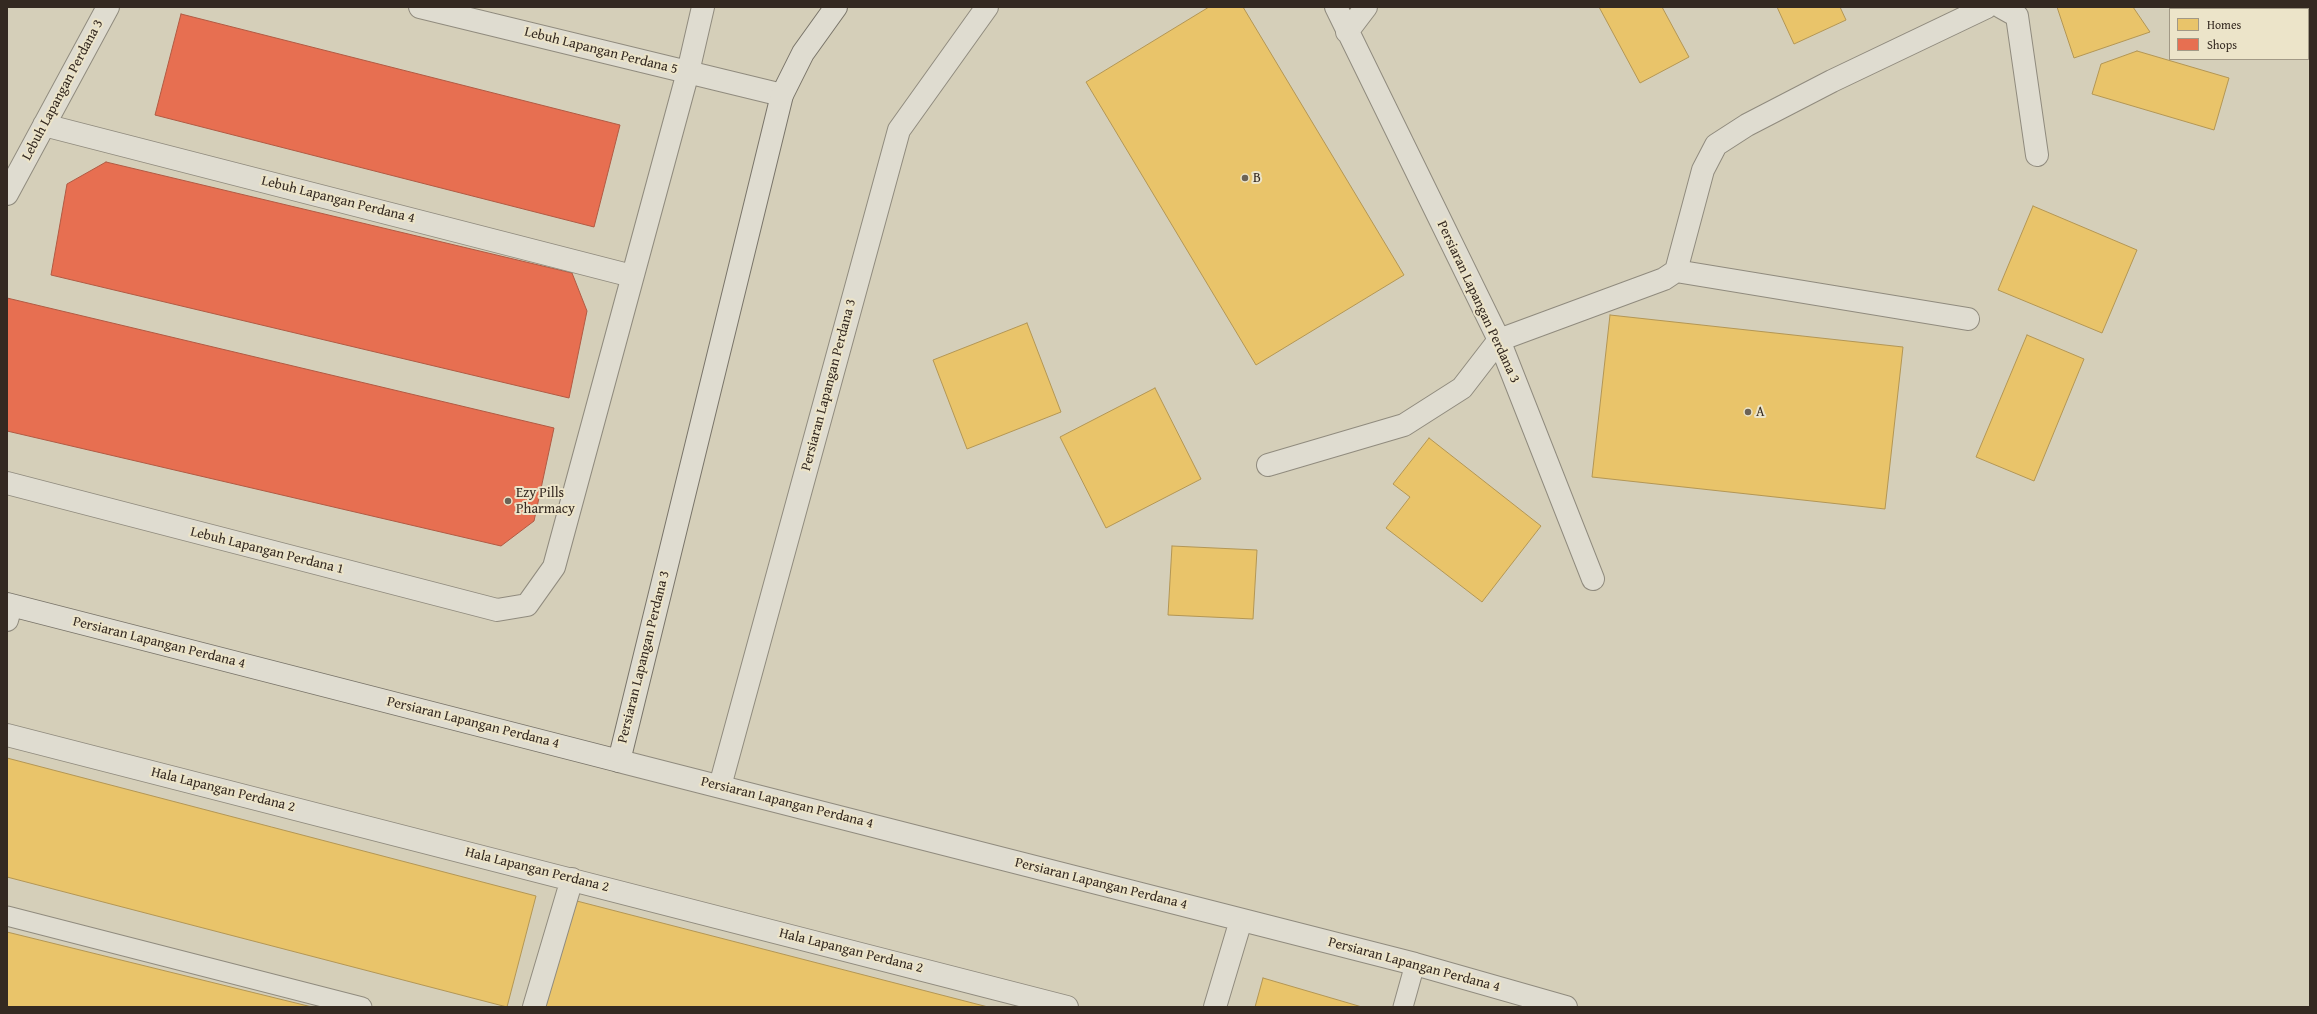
<!DOCTYPE html>
<style>
body{margin:0}
#map{position:relative;width:2317px;height:1014px;overflow:hidden;background:#d5cfb9;font-family:"Gentium Book Plus",serif}
canvas{display:block}
.frame{position:absolute;inset:0;border:8px solid #342921;pointer-events:none}
.legend{position:absolute;left:2169px;top:8px;width:140px;height:52px;box-sizing:border-box;background:#ece4c9;border:1px solid #a29986;margin:0;padding:5px 7px;list-style:none;font-size:12px;color:#342921}
.legend li{display:flex;align-items:center;gap:8px;height:20px}
.legend b{width:20px;border:1px solid #a29986}
</style>
<div id="map">
<canvas width="2317" height="1014"></canvas>
<div class="frame"></div>
<ul class="legend">
<li><b style="height:11px;background:#e9c46a"></b>Homes</li>
<li><b style="height:11px;background:#e76f51"></b>Shops</li>
</ul>
</div>
<script>
const context = document.querySelector('canvas').getContext('2d');
context.lineJoin = 'round';
function fillPath(path, color) {
  context.fillStyle = color;
  context.fill(path, 'evenodd');
}
function poly(rows) {
  const path = new Path2D();
  for (const r of rows) {
    path.moveTo(r[0], r[1]);
    for (let i = 2; i < r.length; i += 2) path.lineTo(r[i], r[i + 1]);
  }
  return path;
}
function strokePath(path, color, width, dash) {
  context.strokeStyle = color;
  context.lineWidth = width;
  context.lineCap = dash ? 'butt' : 'round';
  context.setLineDash(dash || []);
  context.stroke(path);
}
function label(font, color, halo, rows, align = 'center') {
  context.font = font + ' "Gentium Book Plus",serif';
  context.lineWidth = 4;
  context.setLineDash([]);
  context.textBaseline = 'middle';
  context.strokeStyle = halo;
  context.fillStyle = color;
  for (const [text, x, y, turn = 0] of rows) {
    context.save();
    context.translate(x, y);
    context.rotate((+turn || 0) * Math.PI / 180);
    context.textAlign = isNaN(turn) ? turn : align;
    if (halo) context.strokeText(text, 0, 0);
    context.fillText(text, 0, 0);
    context.restore();
  }
}
const homes = poly([
 [1209,7,1243,7,1404,275,1256,365,1086,82,1209,7],
 [1599,7,1662,7,1689,57,1640,83,1599,7],
 [1777,7,1840,7,1846,20,1794,44,1777,7],
 [2057,7,2133,7,2150,32,2074,58,2057,7],
 [2137,51,2229,78,2214,130,2092,94,2101,64,2137,51],
 [2033,206,2137,250,2102,333,1998,290,2033,206],
 [1610,315,1903,347,1885,509,1592,477,1610,315],
 [1027,323,1061,412,967,449,933,360,1027,323],
 [2027,335,2084,359,2034,481,1976,457,2027,335],
 [1155,388,1201,479,1106,528,1060,437,1155,388],
 [1429,438,1541,526,1482,602,1386,528,1410,497,1393,484,1429,438],
 [1172,546,1257,550,1253,619,1168,615,1172,546],
 [7,758,536,896,507,1007,7,877,7,758],
 [569,899,988,1007,541,1007,569,899],
 [7,932,312,1007,7,1007,7,932],
 [1263,978,1362,1007,1255,1007,1263,978]
]);
fillPath(homes, '#e9c46a');
strokePath(homes, '#b39654', 1);
const shops = poly([
 [181,14,620,125,594,227,155,115,181,14],
 [106,162,572,273,587,311,569,398,51,275,67,184,106,162],
 [7,298,554,428,534,521,501,546,7,431,7,298]
]);
fillPath(shops, '#e76f51');
strokePath(shops, '#b15a43', 1);
const lane = poly([
 [7,916,362,1007],
 [1403,1007,1415,964]
]);
const street = poly([
 [420,7,782,95],
 [1336,7,1499,340,1593,579],
 [2001,7,2017,16,2037,155],
 [1347,32,1366,7],
 [44,125,632,276],
 [7,194,108,7],
 [1676,271,1703,170,1716,145,1747,125,1832,81,1987,7],
 [1268,465,1404,425,1462,388,1499,340,1664,279,1676,271,1968,319],
 [7,483,497,610,527,605,554,567,688,72,703,7],
 [7,620,11,606],
 [7,735,1067,1007],
 [619,761,1415,964,1566,1007],
 [720,786,899,130,987,7],
 [534,1007,572,879],
 [1215,1007,1241,920]
]);
const secondary = poly([
 [7,604,619,761,782,95,803,53,836,7]
]);
strokePath(lane, '#908b7e', 21);
strokePath(street, '#908b7e', 24);
strokePath(secondary, '#797469', 24);
strokePath(lane, '#dfdcd0', 19);
strokePath(street, '#dfdcd0', 22);
strokePath(secondary, '#dfdcd0', 22);
for (const [x, y, r, color] of [
 [1245,178,4,"#6c6356"],
 [1748,412,4,"#6c6356"],
 [508,501,4,"#6c6356"]
]) {
  const dot = new Path2D();
  dot.arc(x, y, r, 0, 2 * Math.PI);
  context.fillStyle = color;
  context.fill(dot);
  strokePath(dot, '#ece4c9', 1.5);
}
label('14px', '#342921', '#ece4c9', [
 ["Lebuh Lapangan Perdana 5",601,51,14],
 ["Lebuh Lapangan Perdana 3",63,90,-62],
 ["Lebuh Lapangan Perdana 4",338,200,14],
 ["Persiaran Lapangan Perdana 3",1478,302,65],
 ["Persiaran Lapangan Perdana 3",829,385,-75],
 ["Lebuh Lapangan Perdana 1",267,551,14],
 ["Persiaran Lapangan Perdana 4",159,643,14],
 ["Persiaran Lapangan Perdana 3",644,657,-76],
 ["Persiaran Lapangan Perdana 4",473,723,14],
 ["Hala Lapangan Perdana 2",223,790,14],
 ["Persiaran Lapangan Perdana 4",787,803,14],
 ["Hala Lapangan Perdana 2",537,870,14],
 ["Persiaran Lapangan Perdana 4",1101,884,14],
 ["Hala Lapangan Perdana 2",851,951,14],
 ["Persiaran Lapangan Perdana 4",1414,965,15]
]);
label('14px', '#342921', '#ece4c9', [
 ["B",1253,178],
 ["A",1756,412],
 ["Ezy Pills",516,493],
 ["Pharmacy",516,509]
], 'left');
</script>
